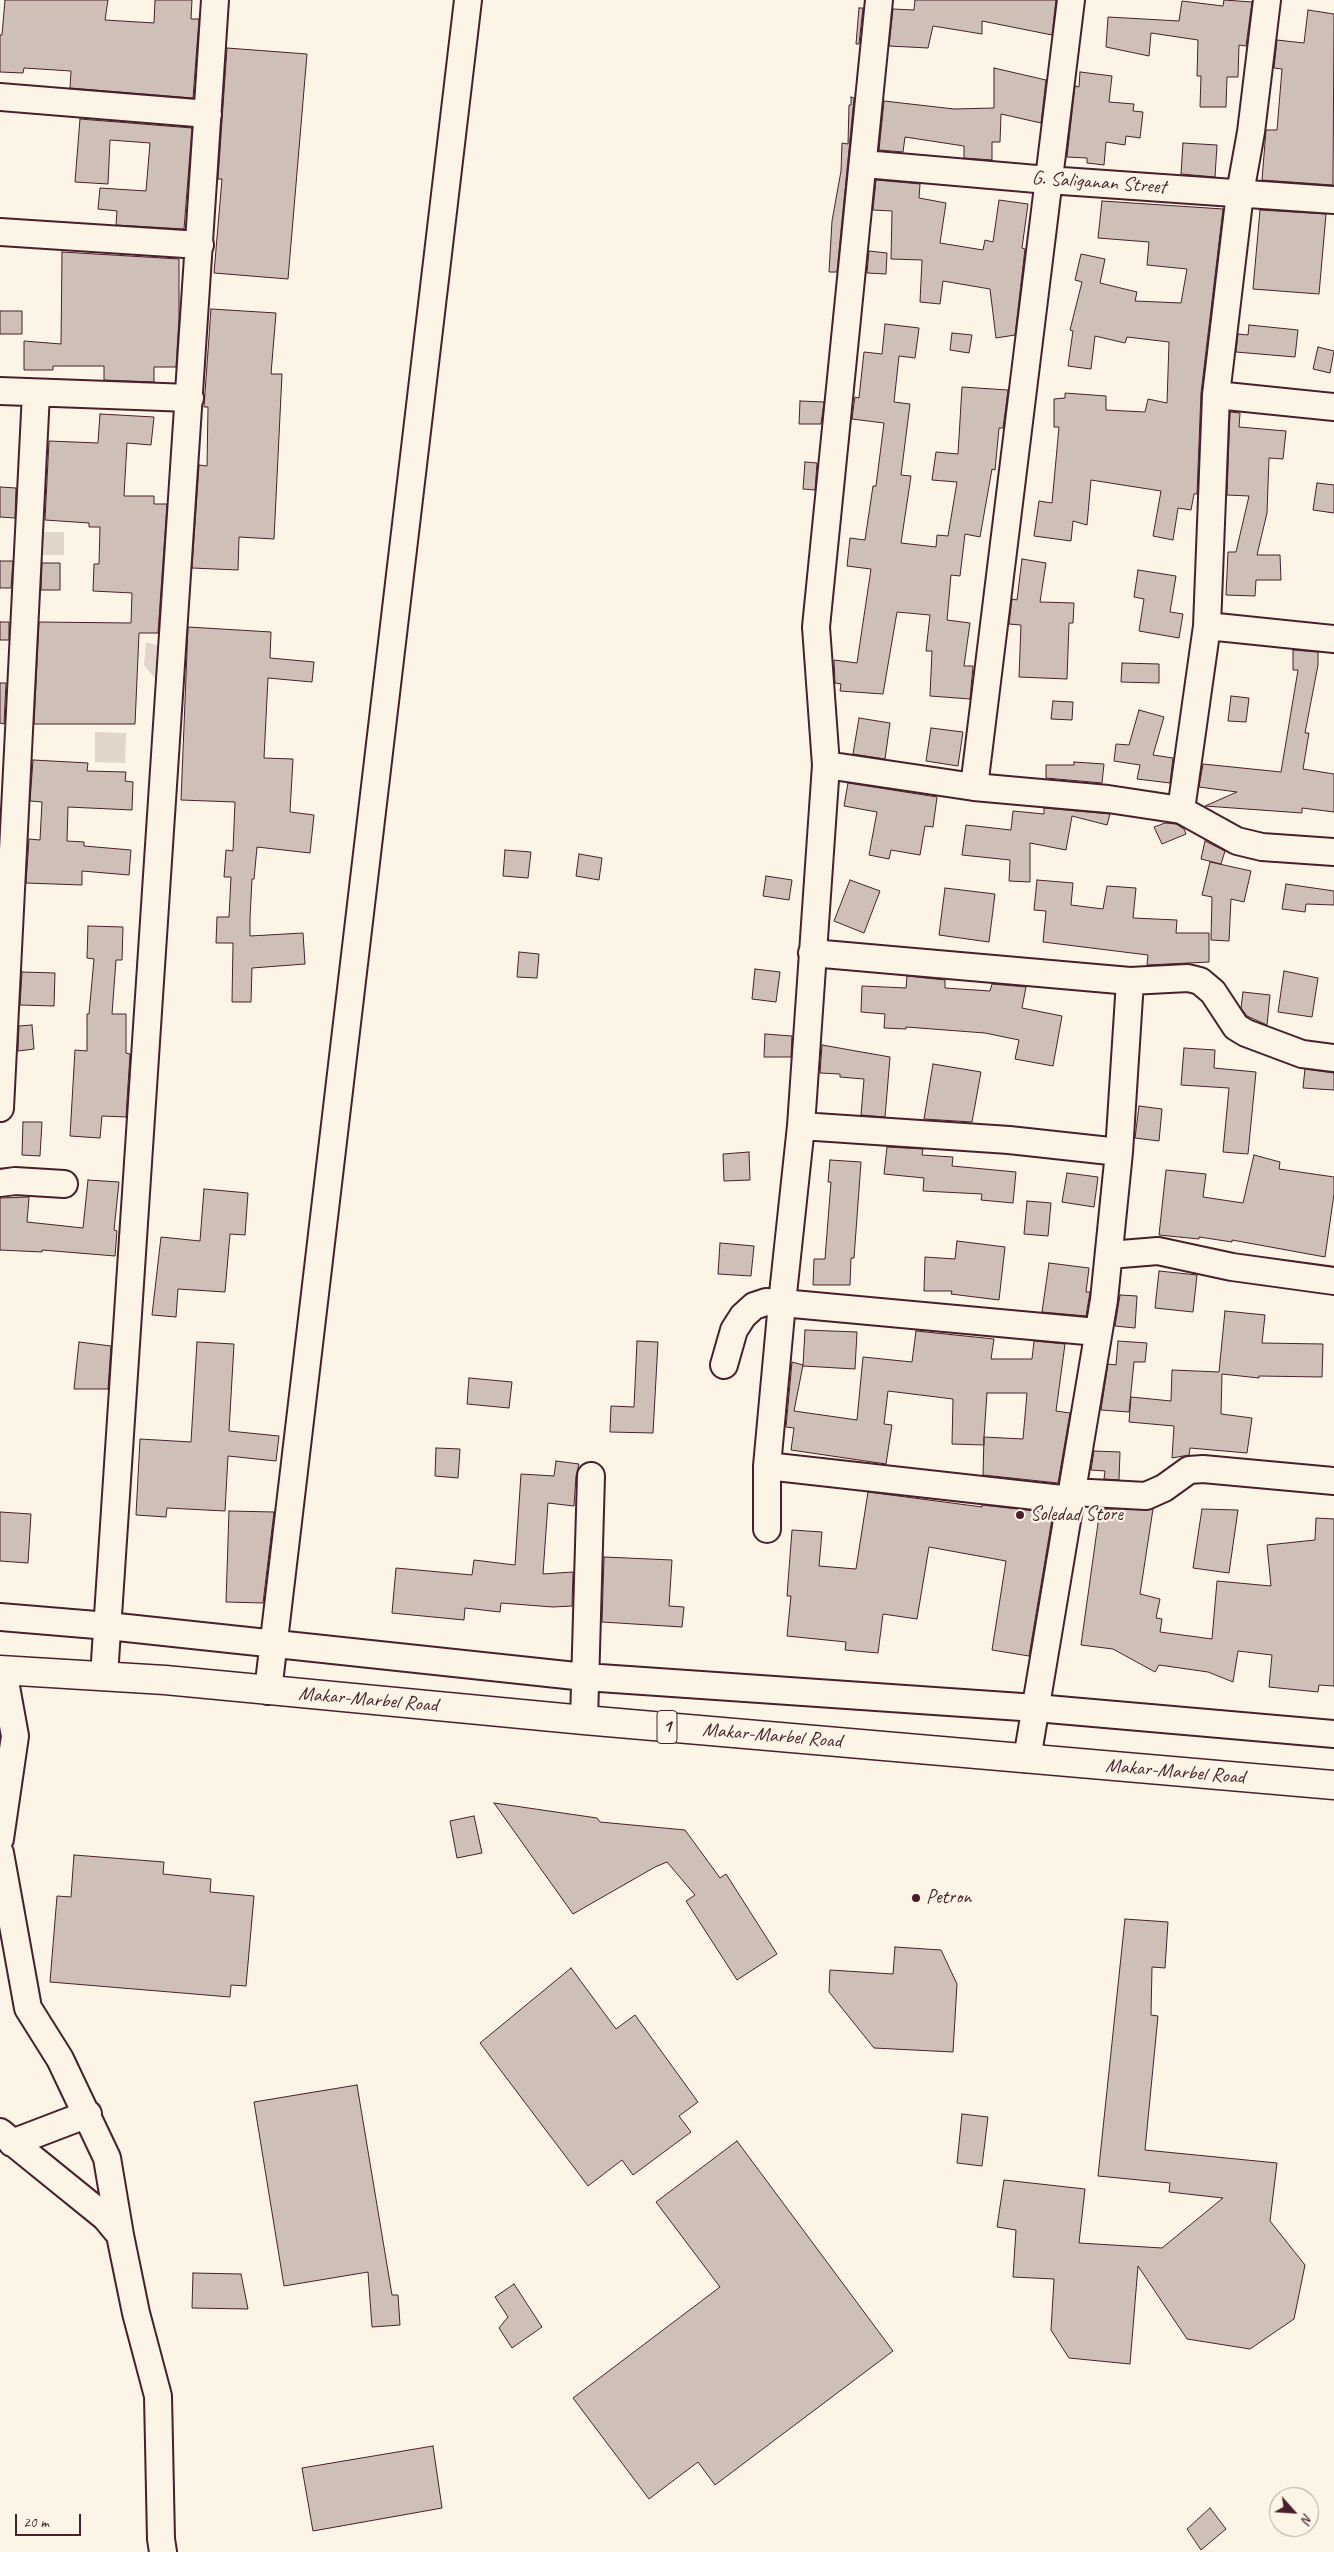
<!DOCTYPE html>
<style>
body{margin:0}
#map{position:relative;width:1334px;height:2552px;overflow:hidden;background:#fcf5e5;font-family:Caveat,sans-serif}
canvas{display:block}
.north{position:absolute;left:1269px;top:2487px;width:50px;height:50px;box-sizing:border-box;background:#fcf5e5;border:1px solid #b59f9b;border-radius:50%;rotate:116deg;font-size:14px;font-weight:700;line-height:20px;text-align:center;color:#4a1f2b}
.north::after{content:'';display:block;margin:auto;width:18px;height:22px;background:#4a1f2b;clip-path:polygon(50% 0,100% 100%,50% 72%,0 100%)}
.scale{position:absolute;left:15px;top:2514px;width:66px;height:22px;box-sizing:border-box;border:2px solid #4a1f2b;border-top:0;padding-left:6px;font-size:15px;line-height:18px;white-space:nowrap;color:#4a1f2b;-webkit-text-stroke:4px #fcf5e5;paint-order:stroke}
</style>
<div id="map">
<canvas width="1334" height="2552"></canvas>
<div class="north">N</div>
<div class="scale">20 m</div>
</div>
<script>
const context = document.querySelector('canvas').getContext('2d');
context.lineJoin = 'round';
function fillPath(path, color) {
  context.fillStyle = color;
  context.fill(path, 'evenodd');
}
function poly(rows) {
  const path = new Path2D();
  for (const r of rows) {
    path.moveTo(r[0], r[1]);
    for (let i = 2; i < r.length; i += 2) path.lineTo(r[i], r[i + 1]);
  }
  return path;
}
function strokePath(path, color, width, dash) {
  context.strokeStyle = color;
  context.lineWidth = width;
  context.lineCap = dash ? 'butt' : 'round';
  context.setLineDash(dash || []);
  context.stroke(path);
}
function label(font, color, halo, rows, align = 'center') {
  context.font = font + ' Caveat,sans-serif';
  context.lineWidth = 4.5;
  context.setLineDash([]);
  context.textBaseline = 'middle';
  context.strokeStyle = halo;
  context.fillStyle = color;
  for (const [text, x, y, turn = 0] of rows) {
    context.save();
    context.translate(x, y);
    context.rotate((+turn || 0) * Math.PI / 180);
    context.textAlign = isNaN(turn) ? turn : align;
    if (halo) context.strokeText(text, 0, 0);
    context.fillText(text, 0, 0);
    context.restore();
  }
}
fillPath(poly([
 [37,532,64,532,64,555,38,555],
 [146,642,164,647,161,686,144,665],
 [95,732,126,733,125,763,95,762]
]), '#e2d5ca');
const building = poly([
 [5,0,108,0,105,20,154,23,155,0,192,0,191,19,199,19,193,98,70,88,71,71,24,68,23,73,0,72,0,35,2,35,5,0],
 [915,0,1056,0,1052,35,982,21,982,34,933,26,928,48,889,46,893,9,914,10,915,0],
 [1224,0,1252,2,1246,46,1239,45,1238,77,1227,77,1226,107,1200,107,1201,76,1197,76,1198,40,1151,33,1149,56,1106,47,1108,17,1179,21,1182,1,1223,6,1224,0],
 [859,8,863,8,859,44,856,44,859,8],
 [1308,10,1334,14,1333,185,1262,180,1266,130,1277,130,1282,69,1274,68,1277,40,1304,43,1308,10],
 [227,48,307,54,288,279,214,273,222,179,218,179,227,48],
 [994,68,1046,80,1041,123,1001,114,1000,142,992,142,992,160,964,158,964,146,905,137,903,152,879,150,884,101,954,109,994,108,994,68],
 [1080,72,1112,76,1109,102,1134,104,1133,111,1143,112,1140,138,1126,136,1125,145,1106,142,1104,165,1087,163,1087,158,1067,157,1075,86,1079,87,1080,72],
 [851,97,854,98,837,272,829,272,832,221,841,171,842,143,848,144,849,105,851,105,851,97],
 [80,119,192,128,184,229,116,225,117,211,98,209,100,188,146,191,150,143,110,140,108,184,75,182,80,119],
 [1183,143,1217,145,1215,177,1181,174,1183,143],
 [876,180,920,184,919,198,946,203,940,243,983,250,985,240,993,242,999,200,1028,204,1022,248,1025,249,1015,335,996,338,990,289,943,281,940,304,920,302,922,260,891,259,892,211,873,210,876,180],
 [1102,201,1223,209,1201,393,1197,494,1194,494,1191,510,1178,508,1173,540,1153,536,1161,491,1091,480,1087,525,1073,521,1071,541,1034,536,1039,501,1052,503,1059,427,1054,427,1054,399,1065,398,1065,393,1106,396,1106,410,1145,412,1148,399,1167,403,1169,342,1127,337,1125,343,1095,336,1091,369,1068,366,1073,331,1070,330,1082,282,1075,280,1081,254,1105,259,1100,283,1137,292,1135,301,1181,303,1187,269,1147,265,1149,242,1098,238,1102,201],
 [1260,210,1326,214,1319,294,1253,289,1260,210],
 [869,251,887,253,886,274,867,273,869,251],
 [62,252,179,259,179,318,176,367,154,367,154,382,104,380,104,366,53,366,53,370,24,370,24,341,61,344,62,252],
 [211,309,276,313,271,374,282,374,274,539,239,537,238,570,192,568,199,465,207,466,208,407,204,407,211,309],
 [0,311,22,311,22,334,0,334,0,311],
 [885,324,919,328,915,358,899,356,894,402,910,404,901,475,911,476,901,543,936,547,937,535,948,536,957,482,932,480,936,452,958,454,962,387,1008,390,1003,428,999,428,995,470,992,469,980,537,965,534,960,576,951,575,947,620,970,623,964,666,973,666,970,699,930,696,932,651,926,651,930,615,897,612,883,694,840,691,841,684,835,683,834,660,857,663,871,569,847,566,850,538,865,540,873,486,876,486,884,423,852,419,854,403,855,397,859,398,864,352,882,354,885,324],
 [1249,325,1298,330,1295,357,1236,352,1238,334,1248,335,1249,325],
 [952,333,972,335,969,353,950,350,952,333],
 [1318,347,1334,351,1330,373,1313,369,1318,347],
 [800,401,824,402,821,424,799,424,800,401],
 [1230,412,1240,413,1239,427,1286,431,1283,459,1269,458,1267,513,1257,555,1280,555,1281,580,1256,580,1255,596,1226,595,1228,552,1236,552,1249,496,1227,495,1230,412],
 [100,414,154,417,151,445,127,443,124,496,154,496,154,504,167,504,158,633,139,633,135,724,34,724,39,622,131,623,132,593,93,591,94,564,99,564,100,527,89,527,89,523,45,520,49,441,98,443,100,414],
 [805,462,817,463,815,490,803,489,805,462],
 [1317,483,1334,485,1334,513,1313,510,1317,483],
 [0,487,16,488,15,518,0,517,0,487],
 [1022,559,1046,563,1040,602,1074,603,1073,623,1069,623,1067,679,1019,677,1021,625,1009,624,1012,599,1017,600,1022,559],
 [0,561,13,561,11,588,0,588,0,561],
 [42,563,60,563,60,590,41,590,42,563],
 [1138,570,1176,576,1170,612,1183,614,1179,638,1139,631,1144,599,1134,597,1138,570],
 [0,622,9,622,9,640,0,640,0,622],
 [188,627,271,632,270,658,314,662,312,682,268,678,264,758,293,759,290,812,314,815,310,853,257,847,254,879,252,879,250,918,250,936,303,933,305,964,252,968,251,1002,232,1002,233,943,216,943,217,917,229,917,231,877,224,877,226,850,233,851,235,802,181,800,188,627],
 [1293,650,1318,652,1318,665,1305,733,1309,733,1303,769,1334,774,1334,812,1302,808,1302,813,1205,806,1237,792,1199,787,1203,764,1281,772,1298,670,1293,670,1293,650],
 [1122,663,1159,664,1159,683,1121,682,1122,663],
 [0,683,6,683,4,724,0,723,0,683],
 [1231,696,1249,698,1246,722,1228,721,1231,696],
 [1053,701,1073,702,1072,720,1051,719,1053,701],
 [1139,710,1164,717,1153,755,1173,758,1170,783,1137,779,1140,765,1114,761,1116,744,1129,745,1139,710],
 [859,718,890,723,885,759,853,754,859,718],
 [931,728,963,732,958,766,926,761,931,728],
 [33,760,88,763,87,771,126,772,125,781,133,782,132,810,68,807,67,841,84,842,84,846,131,850,129,875,82,871,82,885,26,883,29,839,40,840,42,802,30,801,33,760],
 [1074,762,1104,764,1102,783,1046,778,1046,765,1074,765,1074,762],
 [848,783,937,797,933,827,925,826,920,855,891,850,889,859,869,855,877,812,844,806,848,783],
 [1044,808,1110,814,1107,825,1072,816,1066,850,1030,843,1030,882,1009,881,1010,860,962,855,966,825,1011,830,1013,811,1044,814,1044,808],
 [1165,823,1176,824,1184,829,1186,834,1162,844,1154,827,1165,823],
 [1205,841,1225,851,1221,864,1201,859,1205,841],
 [505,850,531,852,528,878,503,876,505,850],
 [579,854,602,858,599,880,576,876,579,854],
 [1210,862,1251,871,1244,902,1231,899,1229,941,1211,940,1212,897,1202,895,1210,862],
 [766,876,792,880,789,900,763,896,766,876],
 [850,880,880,891,864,933,834,921,850,880],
 [1037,880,1073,883,1071,905,1103,909,1107,886,1136,888,1133,918,1177,920,1176,933,1209,933,1209,962,1147,965,1148,955,1043,942,1046,911,1034,910,1037,880],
 [1286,884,1334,891,1334,905,1306,904,1305,912,1282,909,1286,884],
 [945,888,995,894,989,942,939,935,945,888],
 [88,926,123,927,122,960,116,960,112,1014,126,1014,126,1053,130,1054,126,1117,102,1116,100,1138,70,1136,75,1050,87,1051,87,1014,89,1014,94,959,87,958,88,926],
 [519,952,539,954,537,978,517,977,519,952],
 [755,969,780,972,776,1002,752,999,755,969],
 [1284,971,1318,978,1312,1017,1278,1012,1284,971],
 [22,972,55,973,54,1006,20,1005,22,972],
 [907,976,945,980,945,988,990,991,992,984,1026,987,1022,1008,1062,1016,1053,1066,1015,1059,1019,1040,985,1033,906,1027,906,1029,884,1028,885,1014,861,1012,862,986,906,988,907,976],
 [1243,992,1270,995,1267,1025,1247,1016,1241,1008,1243,992],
 [32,1025,34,1049,18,1051,19,1026,32,1025],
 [765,1034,792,1036,791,1057,764,1057,765,1034],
 [822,1045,890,1057,885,1117,861,1115,864,1079,840,1077,840,1074,820,1073,822,1045],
 [1184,1048,1215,1050,1214,1068,1256,1072,1248,1154,1223,1152,1229,1088,1181,1085,1184,1048],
 [933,1064,981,1072,972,1122,924,1119,933,1064],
 [1305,1069,1334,1073,1334,1090,1303,1088,1305,1069],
 [1139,1106,1162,1109,1159,1141,1135,1138,1139,1106],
 [23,1122,42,1122,40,1156,22,1155,23,1122],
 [887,1147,923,1149,922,1155,953,1157,952,1166,1016,1172,1013,1203,981,1200,982,1194,923,1191,924,1178,884,1174,887,1147],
 [749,1152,750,1180,724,1181,723,1154,749,1152],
 [1254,1155,1280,1162,1279,1169,1334,1177,1334,1194,1325,1257,1232,1240,1232,1242,1199,1237,1199,1239,1159,1235,1166,1170,1206,1174,1203,1197,1243,1203,1254,1155],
 [830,1160,861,1162,854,1258,851,1258,850,1285,813,1285,814,1259,825,1259,831,1182,828,1182,830,1160],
 [1067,1173,1098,1177,1094,1207,1062,1202,1067,1173],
 [88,1180,119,1182,114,1230,117,1231,115,1256,42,1250,42,1252,0,1250,0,1198,29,1197,27,1222,83,1228,88,1180],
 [204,1189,248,1193,245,1235,230,1234,225,1292,178,1289,176,1317,152,1315,161,1237,200,1241,204,1189],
 [1027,1201,1051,1203,1048,1236,1024,1234,1027,1201],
 [957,1241,1005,1247,999,1300,951,1294,952,1291,924,1291,925,1257,955,1259,957,1241],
 [720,1243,754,1246,751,1276,718,1274,720,1243],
 [1049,1263,1089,1268,1086,1292,1090,1292,1086,1316,1042,1312,1049,1263],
 [1159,1271,1197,1275,1193,1312,1155,1308,1159,1271],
 [1120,1295,1137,1296,1135,1328,1115,1326,1120,1295],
 [1225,1311,1265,1315,1262,1343,1323,1344,1322,1377,1259,1376,1259,1378,1222,1374,1221,1414,1252,1418,1247,1453,1190,1448,1189,1455,1172,1458,1174,1426,1129,1422,1131,1397,1171,1401,1172,1370,1219,1372,1225,1311],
 [805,1330,857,1332,855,1369,803,1366,805,1330],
 [916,1331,994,1339,991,1359,1032,1359,1034,1341,1065,1344,1056,1411,1070,1413,1058,1483,983,1475,984,1437,984,1445,952,1444,953,1399,888,1391,884,1424,892,1425,886,1464,791,1450,794,1428,786,1427,792,1362,803,1365,794,1411,857,1420,863,1357,912,1362,916,1331],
 [987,1393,1027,1393,1023,1439,984,1437,987,1393],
 [637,1341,658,1342,653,1433,610,1432,611,1406,634,1407,637,1341],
 [1118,1341,1147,1343,1145,1362,1134,1362,1129,1412,1101,1410,1108,1364,1116,1365,1118,1341],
 [79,1342,111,1346,108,1389,74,1389,79,1342],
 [197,1342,234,1344,229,1431,279,1436,276,1461,228,1456,225,1511,167,1508,166,1517,136,1515,140,1439,191,1442,197,1342],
 [469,1378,512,1382,509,1408,467,1404,469,1378],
 [436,1448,460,1449,458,1478,435,1476,436,1448],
 [1094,1451,1120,1452,1119,1480,1104,1479,1105,1471,1091,1470,1094,1451],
 [556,1461,579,1464,576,1476,574,1506,548,1503,543,1574,573,1572,572,1606,553,1607,501,1603,500,1612,465,1608,464,1620,392,1613,396,1568,472,1575,474,1560,515,1565,521,1474,554,1476,556,1461],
 [868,1492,982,1507,982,1505,1053,1513,1029,1656,992,1650,1006,1561,929,1547,917,1619,883,1614,878,1653,845,1650,846,1642,787,1636,791,1596,787,1596,792,1530,822,1532,819,1566,856,1569,868,1492],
 [1100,1509,1153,1509,1140,1594,1160,1599,1156,1618,1162,1619,1160,1632,1212,1639,1217,1581,1271,1586,1267,1545,1315,1540,1316,1518,1334,1519,1334,1686,1319,1685,1318,1692,1269,1687,1272,1655,1238,1651,1233,1682,1208,1672,1159,1665,1155,1672,1113,1649,1081,1645,1100,1509],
 [1202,1509,1238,1510,1229,1573,1193,1568,1202,1509],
 [229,1511,274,1512,263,1603,226,1602,229,1511],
 [0,1512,31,1514,28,1563,0,1561,0,1512],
 [604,1557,672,1560,669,1606,684,1607,682,1627,602,1622,604,1557],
 [494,1803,597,1818,600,1822,685,1830,720,1878,726,1874,777,1954,737,1980,686,1901,695,1895,667,1862,655,1867,573,1914,494,1803],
 [474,1816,482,1853,457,1858,450,1821,474,1816],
 [74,1855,164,1862,163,1874,211,1879,210,1892,254,1896,246,1986,231,1985,230,1997,50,1982,57,1896,71,1897,74,1855],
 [1125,1919,1168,1922,1165,1968,1152,1967,1151,2015,1158,2016,1145,2150,1277,2163,1270,2221,1305,2265,1294,2319,1250,2349,1187,2339,1138,2266,1130,2364,1069,2358,1051,2330,1054,2279,1013,2277,1016,2230,997,2227,1004,2180,1085,2189,1079,2243,1162,2248,1223,2198,1169,2192,1170,2183,1098,2176,1125,1919],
 [895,1947,941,1950,957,1984,953,2052,874,2048,829,1992,830,1970,893,1974,895,1947],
 [571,1968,616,2029,635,2015,698,2102,679,2116,691,2132,633,2175,622,2160,588,2186,480,2043,571,1968],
 [357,2085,392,2295,398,2295,400,2325,372,2327,368,2272,284,2286,254,2102,357,2085],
 [962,2114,988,2117,982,2166,957,2163,962,2114],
 [737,2141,893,2351,715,2485,698,2462,649,2499,573,2398,720,2287,656,2202,737,2141],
 [193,2273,241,2274,248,2309,192,2308,193,2273],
 [514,2284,542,2327,512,2348,499,2328,508,2317,495,2297,514,2284],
 [433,2446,442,2508,313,2531,302,2468,433,2446],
 [1210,2508,1226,2529,1201,2550,1187,2529,1210,2508]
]);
fillPath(building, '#cfc0b7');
strokePath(building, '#4a1f2b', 1);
const minor = poly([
 [0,97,208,114],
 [864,164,1048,180,1334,200],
 [0,232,200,245],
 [0,391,190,398],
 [1216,395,1334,407],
 [1207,626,1334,639],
 [826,765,974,787,1108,799,1181,810,1237,841,1262,847,1334,852],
 [974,787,1071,0],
 [1181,810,1207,626,1216,395,1240,193,1251,132,1267,0],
 [812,953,1130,981,1188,978,1200,981,1213,992,1236,1027,1246,1033,1302,1054,1334,1058],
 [0,1108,36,393],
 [801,1126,1009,1140,1119,1152],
 [0,1183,15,1181,64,1184],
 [1109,1255,1158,1251,1232,1267,1334,1281],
 [724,1365,734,1330,743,1316,754,1306,766,1302,782,1303,801,1126,826,765,816,627,879,0],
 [767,1466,1071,1500],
 [1072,1492,1146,1496,1164,1488,1189,1470,1203,1469,1334,1481],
 [767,1529,767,1466,782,1303,1097,1332],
 [0,1617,108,1626,585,1677,1036,1708,1334,1734],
 [104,1676,215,0],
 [268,1691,468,0],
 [584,1720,591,1476],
 [1027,1759,1104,1300,1119,1152,1130,981],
 [0,1839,15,1736,3,1670],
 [0,1853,28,2008,60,2059,107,2158,120,2235],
 [0,2132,105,2217,120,2235,136,2313,158,2396,161,2539,163,2552],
 [12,2143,88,2114]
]);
const primary = poly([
 [0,1670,165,1680,584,1720,1334,1785]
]);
strokePath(minor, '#4a1f2b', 30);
strokePath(primary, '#4a1f2b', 31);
strokePath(minor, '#fcf5e5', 26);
strokePath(primary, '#fcf5e5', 28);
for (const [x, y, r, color] of [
 [1020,1515,5,"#4a1f2b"],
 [916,1898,5,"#4a1f2b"]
]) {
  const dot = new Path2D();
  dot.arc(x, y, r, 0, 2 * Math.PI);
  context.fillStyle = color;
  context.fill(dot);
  strokePath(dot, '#fcf5e5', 2);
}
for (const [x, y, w] of [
 [667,1727,20]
]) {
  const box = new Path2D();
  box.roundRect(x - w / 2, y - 16.5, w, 33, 4);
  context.fillStyle = '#fcf5e5';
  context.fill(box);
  strokePath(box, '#4a1f2b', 1);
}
label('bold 19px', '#4a1f2b', null, [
 ["1",667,1727]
]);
label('20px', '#4a1f2b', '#fcf5e5', [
 ["G. Saliganan Street",1099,183,4],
 ["Makar-Marbel Road",368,1700,5],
 ["Makar-Marbel Road",772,1736,5],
 ["Makar-Marbel Road",1175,1772,5]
]);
label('20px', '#4a1f2b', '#fcf5e5', [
 ["Soledad Store",1030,1515],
 ["Petron",926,1898]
], 'left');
</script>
